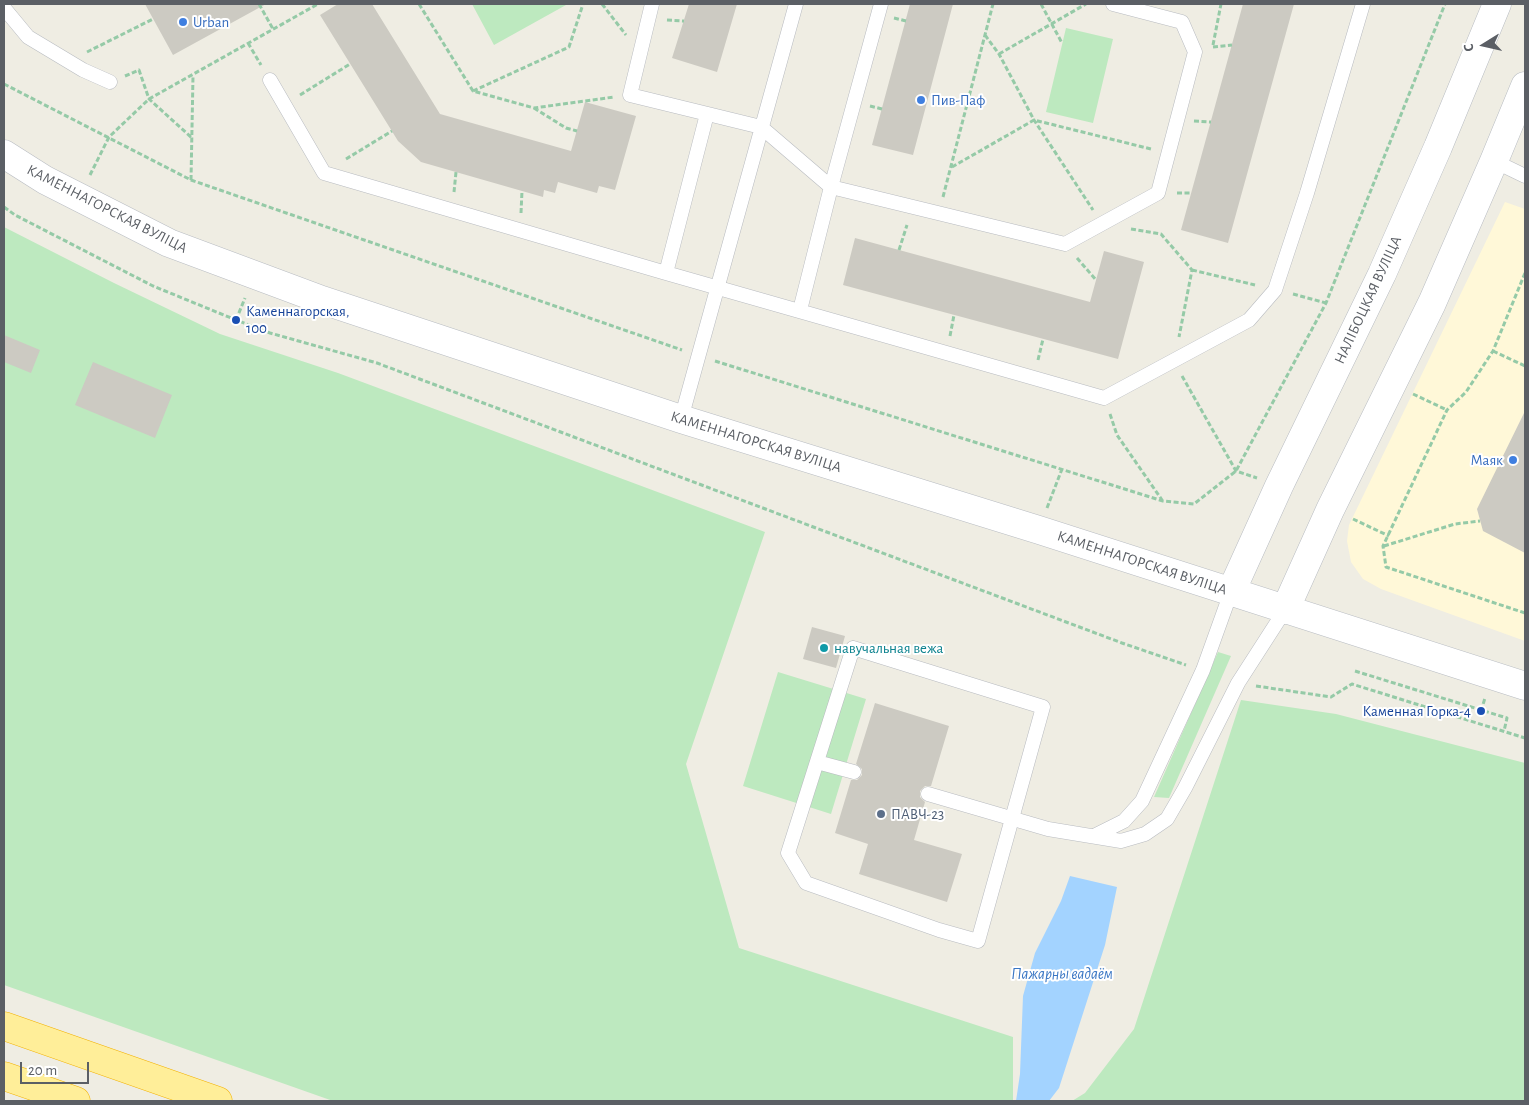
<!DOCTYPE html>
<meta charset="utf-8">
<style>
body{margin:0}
#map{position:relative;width:1529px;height:1105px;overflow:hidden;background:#efede3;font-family:"Alegreya Sans",sans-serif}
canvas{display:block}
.frame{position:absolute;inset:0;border:5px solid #5b5f65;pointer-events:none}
.north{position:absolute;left:1459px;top:20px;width:50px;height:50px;-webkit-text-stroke:4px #fff;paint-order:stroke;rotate:260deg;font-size:14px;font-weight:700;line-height:20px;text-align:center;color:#5b5f65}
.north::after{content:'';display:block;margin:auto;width:18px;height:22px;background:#5b5f65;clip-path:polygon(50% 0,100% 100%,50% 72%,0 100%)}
.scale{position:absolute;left:20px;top:1062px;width:69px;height:22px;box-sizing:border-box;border:2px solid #5b5f65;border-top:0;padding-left:6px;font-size:15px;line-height:18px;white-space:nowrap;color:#5b5f65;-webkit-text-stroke:4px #fff;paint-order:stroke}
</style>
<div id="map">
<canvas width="1529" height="1105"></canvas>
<div class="frame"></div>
<div class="north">С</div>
<div class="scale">20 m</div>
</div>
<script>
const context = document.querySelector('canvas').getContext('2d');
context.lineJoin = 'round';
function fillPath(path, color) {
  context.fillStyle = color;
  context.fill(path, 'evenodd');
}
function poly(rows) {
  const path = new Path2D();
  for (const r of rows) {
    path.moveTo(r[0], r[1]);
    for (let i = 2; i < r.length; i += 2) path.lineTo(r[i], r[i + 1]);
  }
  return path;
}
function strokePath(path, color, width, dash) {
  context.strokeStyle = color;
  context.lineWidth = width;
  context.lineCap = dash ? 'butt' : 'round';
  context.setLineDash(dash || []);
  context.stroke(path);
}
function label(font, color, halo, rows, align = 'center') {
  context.font = font + ' "Alegreya Sans",sans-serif';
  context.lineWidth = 4;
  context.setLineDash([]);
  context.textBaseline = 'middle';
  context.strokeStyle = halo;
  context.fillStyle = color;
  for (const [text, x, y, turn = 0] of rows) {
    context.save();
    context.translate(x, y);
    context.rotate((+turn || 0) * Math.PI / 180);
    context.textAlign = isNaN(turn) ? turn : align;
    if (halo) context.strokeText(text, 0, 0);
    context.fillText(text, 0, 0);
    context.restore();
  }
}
fillPath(poly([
 [1505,202,1525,209,1525,641,1381,589,1363,579,1351,562,1347,541,1349,525]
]), '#fff8d8');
fillPath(poly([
 [472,4,565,4,566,5,494,45],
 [1066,28,1113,39,1093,123,1046,112],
 [4,227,114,283,220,334,338,373,765,532,686,764,739,948,1013,1037,1013,1101,333,1101,4,985],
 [1218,652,1231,656,1169,798,1154,797],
 [778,672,866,699,831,814,743,786],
 [1241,700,1336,714,1525,763,1525,1101,1072,1101,1085,1093,1134,1029]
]), '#bde9bf');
fillPath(poly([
 [1070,876,1117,887,1105,945,1059,1088,1049,1101,1016,1101,1020,1074,1023,996,1035,953,1061,901]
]), '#a3d3ff');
fillPath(poly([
 [145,4,266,4,173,55],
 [338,4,372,4,440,114,571,151,585,102,636,116,615,190,599,186,597,193,558,182,555,193,544,190,543,197,421,162,398,141,320,15],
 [689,4,737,4,717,72,672,58],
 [910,4,953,4,913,155,872,145],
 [1243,4,1294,4,1228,243,1181,230],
 [855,238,1090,302,1104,251,1144,262,1118,359,843,285],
 [4,335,40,350,31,373,4,362],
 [93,362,172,395,155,438,75,405],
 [1525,411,1525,553,1483,531,1477,509],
 [812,627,845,636,836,668,803,659],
 [875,703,949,726,931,786,925,786,920,791,920,797,925,802,914,840,962,854,947,902,859,874,868,844,835,833,851,780,857,780,862,775,862,769,856,764]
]), '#cccac2');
const service = poly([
 [652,4,630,95,761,127,831,187,1065,244,1158,193,1195,52,1182,22,1113,4],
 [4,8,28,37,83,70,110,82],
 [270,80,324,173,666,273,1104,398,1249,320,1275,290,1307,193,1363,4],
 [1494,161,1525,176],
 [666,273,707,114],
 [800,310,831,187,881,4],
 [681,419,796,4],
 [853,648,1043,707,978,941,939,930,806,883,788,853,853,648],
 [817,762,854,772],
 [928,794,1048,829,1121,841,1145,834,1167,819,1185,788,1238,683,1285,610],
 [1094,836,1124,821,1142,801,1203,670,1231,592]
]);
const secondary = poly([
 [4,154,45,180,169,243,322,300,681,419,1039,530,1525,686],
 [1231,592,1279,486,1382,274,1438,147,1497,4],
 [1285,610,1330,510,1432,303,1494,161,1525,86]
]);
const trunk = poly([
 [4,1026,218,1101],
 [4,1076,76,1101]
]);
strokePath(service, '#b8bbc0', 15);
strokePath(secondary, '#b8bcc2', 29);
strokePath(trunk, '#f2b100', 29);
strokePath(poly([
 [259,4,273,29],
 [419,4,473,91,534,108,614,97],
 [602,4,626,35],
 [1041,4,1062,43],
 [894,18,906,21],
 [667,20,684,21],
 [985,35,999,54,1034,120,1093,210],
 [248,43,261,65],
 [1213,45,1221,4],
 [1213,47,1232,45],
 [87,52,153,19],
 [999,54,1086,4],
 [125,76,139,70,149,99,192,138],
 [4,84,191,180,682,350],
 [473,91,569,47,583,4],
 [300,95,350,64],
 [870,106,882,109],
 [534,108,566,128,577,131],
 [1194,121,1211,122],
 [346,159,392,131],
 [952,167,1034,120,1151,149],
 [90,175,109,137,149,99,318,4],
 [191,180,193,76],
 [454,192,456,172],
 [1177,193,1192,193],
 [943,197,993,4],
 [4,207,15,215,153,286,236,320,270,333,377,363,1122,643,1186,665],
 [521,213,522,191],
 [1131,229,1161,234,1192,270,1179,337],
 [899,250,907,225],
 [1077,258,1096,280],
 [1192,270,1255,285],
 [1525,273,1493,351,1466,392,1447,410,1383,546,1386,567,1525,613],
 [1293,294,1326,303],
 [236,320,245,298],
 [950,336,954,315],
 [1493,351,1525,366],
 [1038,360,1043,339],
 [715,361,1163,501,1194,504,1236,471,1326,303,1445,4],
 [1182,376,1236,471,1257,478],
 [1413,394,1447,410],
 [1110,414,1117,435,1162,500],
 [1047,508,1062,469],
 [1353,519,1389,536],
 [1384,546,1455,524,1480,521],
 [1355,671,1507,718,1504,731],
 [1256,686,1331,697,1352,684,1525,738],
 [1481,711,1485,698]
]), '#95caa7', 3, [5, 2.5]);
strokePath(service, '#fff', 14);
strokePath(secondary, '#fff', 28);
strokePath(trunk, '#fe9', 28);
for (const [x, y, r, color] of [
 [183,22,5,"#3f7fe0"],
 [921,100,5,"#3f7fe0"],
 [236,320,5,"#1a4fb4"],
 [1513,460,5,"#3f7fe0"],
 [824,648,5,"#0f9aa8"],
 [1481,711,5,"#1a4fb4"],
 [881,814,5,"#5c6f8a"]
]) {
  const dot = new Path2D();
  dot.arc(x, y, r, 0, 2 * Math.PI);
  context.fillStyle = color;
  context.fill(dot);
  strokePath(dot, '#fff', 2);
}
label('15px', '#366cbe', '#fff', [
 ["Urban",193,22],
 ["Пив-Паф",931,100],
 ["Маяк",1503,460,"right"]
], 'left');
label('15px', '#5b5f65', '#fff', [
 ["КАМЕННАГОРСКАЯ ВУЛІЦА",107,209,27],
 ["НАЛІБОЦКАЯ ВУЛІЦА",1368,300,-65],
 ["КАМЕННАГОРСКАЯ ВУЛІЦА",756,442,17],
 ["КАМЕННАГОРСКАЯ ВУЛІЦА",1142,563,18]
]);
label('15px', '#164399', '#fff', [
 ["Каменнагорская,",246,311],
 ["100",246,328],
 ["Каменная Горка-4",1471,711,"right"]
], 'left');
label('15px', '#0d838f', '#fff', [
 ["навучальная вежа",834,648]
], 'left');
label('15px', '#4e5e75', '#fff', [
 ["ПАВЧ-23",891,814]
], 'left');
label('italic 16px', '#3976c4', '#fff', [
 ["Пажарны вадаём",1062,974]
]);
</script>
